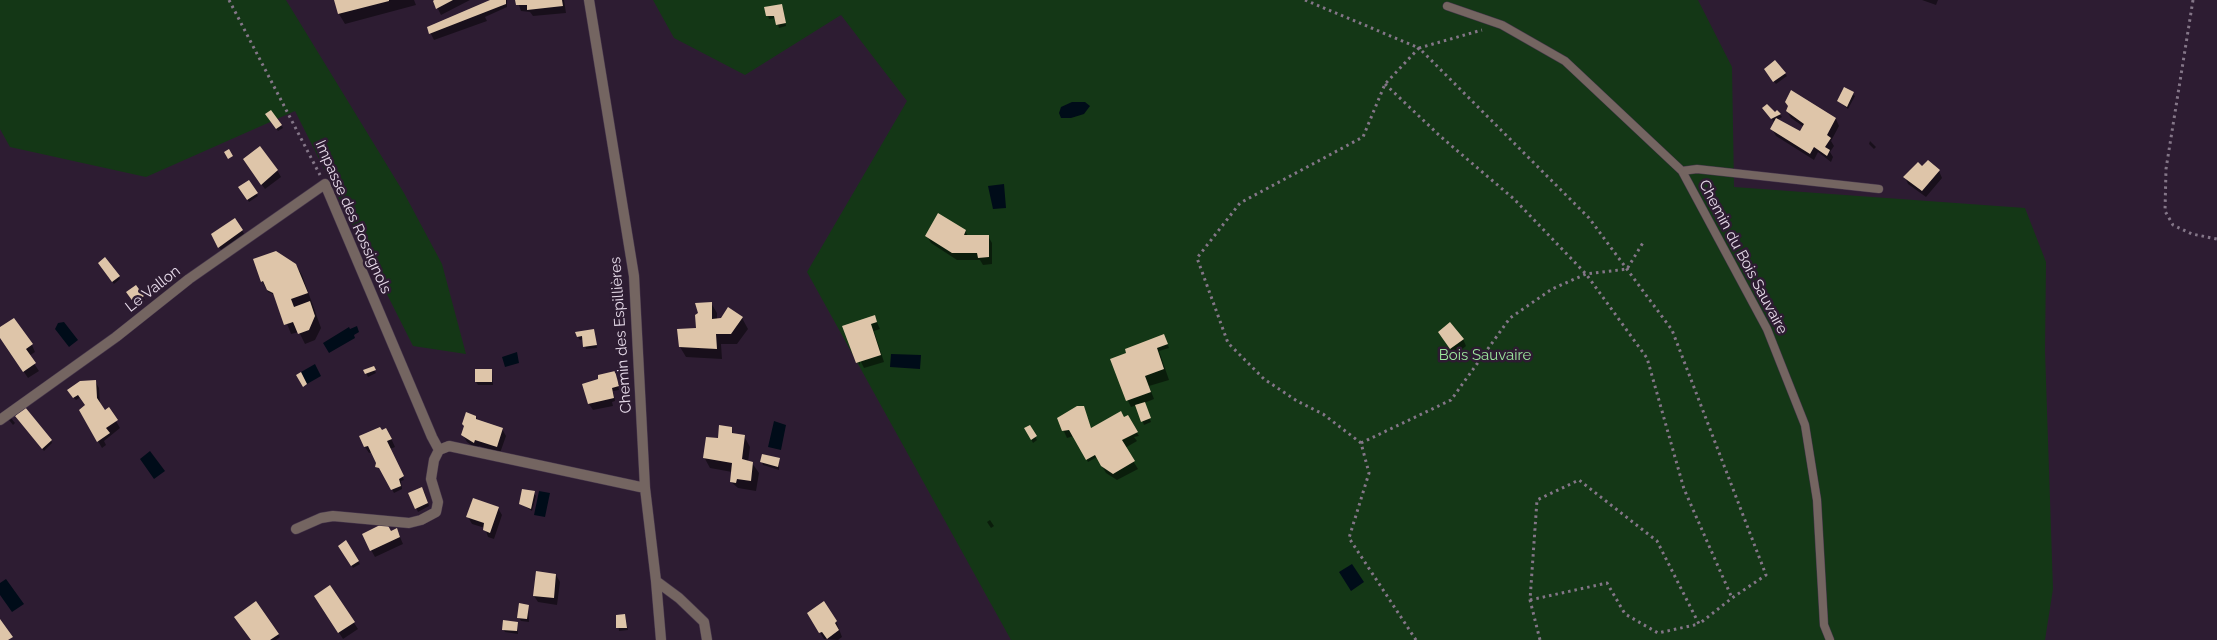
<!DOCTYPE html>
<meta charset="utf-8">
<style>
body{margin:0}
canvas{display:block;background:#2d1c32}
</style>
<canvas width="2217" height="640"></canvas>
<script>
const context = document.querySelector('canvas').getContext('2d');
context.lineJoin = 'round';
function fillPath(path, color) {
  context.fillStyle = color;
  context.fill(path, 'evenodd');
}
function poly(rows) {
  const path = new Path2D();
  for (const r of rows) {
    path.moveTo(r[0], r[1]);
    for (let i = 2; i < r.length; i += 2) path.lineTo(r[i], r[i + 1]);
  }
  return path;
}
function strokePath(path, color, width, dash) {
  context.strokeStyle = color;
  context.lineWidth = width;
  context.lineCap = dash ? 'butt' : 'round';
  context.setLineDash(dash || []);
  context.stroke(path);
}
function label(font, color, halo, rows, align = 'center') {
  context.font = font + ' Raleway,sans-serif';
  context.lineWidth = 5;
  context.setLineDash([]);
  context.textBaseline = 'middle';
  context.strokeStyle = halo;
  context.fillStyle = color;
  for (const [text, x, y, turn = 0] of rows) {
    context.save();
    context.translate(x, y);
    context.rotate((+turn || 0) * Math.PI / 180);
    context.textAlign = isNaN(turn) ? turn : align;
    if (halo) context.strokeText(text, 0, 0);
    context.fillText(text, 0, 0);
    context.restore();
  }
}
fillPath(poly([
 [0,0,286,0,404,193,442,264,466,354,413,346,295,111,146,177,10,147,0,129],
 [653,0,1698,0,1732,67,1734,187,2025,208,2046,262,2045,351,2053,589,2045,640,1011,640,807,272,907,101,841,15,745,75,674,38]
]), '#143716');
fillPath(poly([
 [1072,102,1085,102,1090,106,1084,114,1071,118,1061,118,1059,113,1061,107],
 [1004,184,1006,208,993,209,988,186],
 [64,322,78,340,69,347,55,329,58,323],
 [357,326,359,332,354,335,355,338,329,353,323,343,349,327,350,329],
 [517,352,519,363,505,367,502,357],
 [891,354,921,355,920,369,890,367],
 [315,364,321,376,307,384,301,372],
 [774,421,786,425,781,450,768,447],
 [150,451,165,471,154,479,140,459],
 [539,491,550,493,545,517,534,515],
 [1352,564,1364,582,1351,591,1339,572],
 [6,579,24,604,12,612,0,595,0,583]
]), '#000c19');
fillPath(poly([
 [336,0,414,0,416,5,345,24,339,14],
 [437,0,470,0,441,15,434,1],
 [492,0,507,0,507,7,485,17,487,21,434,40,428,28],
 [517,0,564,0,566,13,533,16,530,12,521,11],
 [1922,0,1938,0,1936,5],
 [766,8,783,8,786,26,779,28,776,18,769,19],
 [1775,62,1787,76,1776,84,1767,73],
 [1845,89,1855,96,1848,109,1838,101],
 [1792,92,1836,119,1839,126,1831,141,1834,146,1830,152,1833,157,1831,162,1818,152,1814,160,1776,136,1772,129,1775,123,1766,111,1774,114,1777,111,1782,117,1777,120,1801,133,1804,127,1791,118,1787,111],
 [271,112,283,128,278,131,268,118],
 [1870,141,1876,147,1874,149,1869,144],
 [249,167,277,170,281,177,265,189],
 [1922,168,1939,171,1942,178,1926,197,1908,184,1905,177],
 [249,182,258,196,249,202,240,188],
 [235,219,246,237,223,254,213,235],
 [965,231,968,236,988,236,992,243,992,264,983,265,980,260,957,260,931,243,927,236],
 [296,265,302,275,321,328,315,340,305,344,299,332,291,334,276,295,268,292,262,281],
 [101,267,119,276,120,279,114,284],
 [136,287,145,300,137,306,129,296],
 [711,303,717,313,717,320,742,318,748,329,737,344,721,344,722,359,686,357,680,347,697,329],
 [874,316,880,329,874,331,884,362,864,368,860,360,860,365,858,362,844,326],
 [0,328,32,345,35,352,29,356,39,371,28,378,0,336],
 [593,330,597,348,586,349,583,339,580,340,578,337],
 [1439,333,1463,339,1466,346,1455,355],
 [1165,339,1169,348,1159,351,1169,380,1149,386,1154,399,1144,403,1151,422,1144,425,1137,405,1131,407,1120,384],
 [373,367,376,373,368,377,365,371],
 [492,370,493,385,478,385,476,382],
 [616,375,619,390,613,391,615,401,612,402,613,406,593,410,589,404],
 [95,381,99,388,100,405,105,411,109,409,120,428,104,441,106,445,102,448,80,410,87,406,81,397,76,400,70,394],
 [476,417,478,421,502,429,506,436,500,453,479,446,477,449,467,442,463,435],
 [1127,417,1139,436,1134,437,1137,441,1125,448,1138,469,1117,480,1106,473,1097,457,1088,462,1074,436,1067,438,1058,418,1091,430,1127,424],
 [11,418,15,423,13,425,9,420],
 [19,419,51,440,52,443,44,451],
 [1029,427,1037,440,1033,443,1026,429],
 [732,428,733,435,744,436,750,447,748,462,752,463,759,473,756,491,738,488,731,482,732,472,710,468,704,457],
 [390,436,395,447,390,449,404,480,401,481,402,489,394,493,372,452,369,453,365,447],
 [779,459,779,470,763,465,762,462],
 [424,491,429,506,418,512,410,494],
 [534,493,536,496,532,511,520,503],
 [498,508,502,515,494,539,488,537,485,528,472,524,468,517],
 [990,520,994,526,991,528,987,522],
 [397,530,403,544,375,557,371,550,391,533],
 [345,542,360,564,353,568,340,546],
 [556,575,560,582,557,605,538,602,534,596],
 [335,594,358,629,343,639,325,611],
 [256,603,280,637,276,640,251,640],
 [528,606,529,622,521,621,519,618],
 [617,616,625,616,628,630,619,631],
 [812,620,836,621,842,637,838,640,824,639],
 [517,623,518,634,505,632,503,629]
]), '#0007');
fillPath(poly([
 [334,0,389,0,389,1,338,14],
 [453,0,436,9,433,1,434,0],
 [490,0,506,0,506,4,429,34,427,27],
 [515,0,562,0,563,6,527,10,527,5,516,5],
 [782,4,786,23,776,25,774,16,766,16,764,7],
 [1775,60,1786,73,1773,82,1764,69],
 [1844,87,1854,92,1847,107,1837,101],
 [1791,90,1836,118,1827,135,1831,138,1825,147,1830,150,1827,156,1814,147,1810,154,1770,129,1776,118,1800,131,1804,124,1786,111,1788,106,1785,102],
 [1767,104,1775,112,1777,110,1781,114,1771,119,1762,108],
 [271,110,282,125,276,129,265,114],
 [260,146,278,170,261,185,243,159],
 [229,149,233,156,228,159,224,152],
 [1928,160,1940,170,1922,191,1903,177,1918,162,1922,166],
 [249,180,258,193,247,200,238,187],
 [938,213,966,230,964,235,989,235,989,257,978,258,977,253,952,253,925,236],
 [235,218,243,230,218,248,211,234],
 [276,251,296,264,308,293,291,299,294,307,310,301,315,316,309,330,298,334,293,322,284,325,273,293,267,290,263,281,261,282,253,259],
 [105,257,120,276,112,282,98,263],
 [136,285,144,296,134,303,126,292],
 [712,302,712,319,721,318,728,307,743,317,731,334,716,334,717,349,679,347,677,329,696,328,695,315,698,313,695,303],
 [875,315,877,322,871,324,881,355,856,363,842,326],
 [14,318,33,344,26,349,36,363,23,372,0,338,0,327],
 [1450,322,1464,339,1450,349,1438,332],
 [594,329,597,345,583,347,582,336,577,337,575,332],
 [1164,334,1168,344,1157,348,1164,369,1145,376,1151,392,1126,401,1110,359,1126,353,1125,349],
 [374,366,376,370,365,374,363,370],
 [475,369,492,369,492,382,475,382],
 [615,371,619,386,612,388,614,398,588,404,582,384,598,379,598,375],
 [301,372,307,384,303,387,296,375],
 [96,380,97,398,105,410,109,407,118,420,106,428,110,433,97,442,79,410,85,405,78,395,73,398,67,390,80,381],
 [1145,402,1151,418,1141,422,1135,405],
 [1077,406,1084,406,1091,428,1121,411,1124,417,1128,415,1138,432,1122,440,1135,461,1113,474,1101,466,1095,455,1086,460,1069,430,1062,431,1057,418],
 [25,407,52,440,42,449,15,416],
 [466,412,476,416,476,419,503,428,497,447,475,440,474,443,461,435,464,426,462,424],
 [719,425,732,427,732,433,745,435,742,459,753,462,751,481,737,479,736,483,730,482,732,463,703,458,706,437,718,438],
 [1030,425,1037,436,1031,440,1024,428],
 [380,427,382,430,386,428,392,439,387,441,404,476,399,479,401,486,391,490,379,468,375,467,376,463,368,446,364,447,359,436],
 [762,454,780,458,778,467,760,462],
 [422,487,428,503,415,509,408,493],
 [522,489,535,491,531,509,519,504],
 [473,498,499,507,490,533,483,530,484,523,466,517],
 [386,522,391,531,397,528,400,537,370,551,362,534],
 [346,540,359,561,351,566,338,546],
 [536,571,556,574,554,598,533,596],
 [330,585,355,622,338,633,314,596],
 [256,601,279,634,270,640,251,640,234,617],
 [824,601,837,621,835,623,839,630,827,639,822,632,819,633,807,613],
 [519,603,529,605,527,619,517,618],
 [625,614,627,628,616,628,616,615],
 [0,619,13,637,8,640,0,640],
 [503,620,518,622,517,631,502,630]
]), '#dec5a9');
const service = poly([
 [1447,6,1502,25,1565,61,1682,171,1767,329,1805,425,1817,500,1824,625,1830,640],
 [1682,171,1697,169,1879,189]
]);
const minor = poly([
 [589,0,634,276,645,488,656,581,661,640],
 [0,420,116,337,189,279,325,184,432,437,439,450],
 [296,529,321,518,333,516,409,523,421,520,436,512,438,502,431,479,434,460,439,450,449,446,645,488],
 [656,581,679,598,704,622,707,640]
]);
strokePath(service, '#47374c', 9);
strokePath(minor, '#47374c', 11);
strokePath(poly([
 [229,0,320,175],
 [1305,0,1419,48,1482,30],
 [2193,0,2166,169,2165,211,2173,225,2192,234,2217,239],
 [1385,84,1440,136,1514,199,1586,274,1647,358,1684,489,1732,598],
 [1361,443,1451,400,1510,318,1552,289,1586,274,1627,269,1644,241],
 [1530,600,1607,583,1625,614,1658,633,1699,624],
 [1416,640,1349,538,1369,473,1361,443,1323,414,1297,401,1264,379,1228,343,1197,258,1240,203,1363,137,1385,84,1419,48,1589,218,1672,330,1766,575,1732,598,1699,624,1657,541,1579,480,1537,500,1530,600,1540,640]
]), '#847688', 3, [2.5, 4]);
strokePath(service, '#746561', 8);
strokePath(minor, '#746561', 10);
label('15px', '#e7dbea', '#2d1c32', [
 ["Impasse des Rossignols",353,217,66],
 ["Chemin du Bois Sauvaire",1743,257,62],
 ["Le Vallon",153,289,-38],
 ["Chemin des Espillières",621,335,-94]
]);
label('15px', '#9de79e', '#2d1c32', [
 ["Bois Sauvaire",1485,355]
]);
</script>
